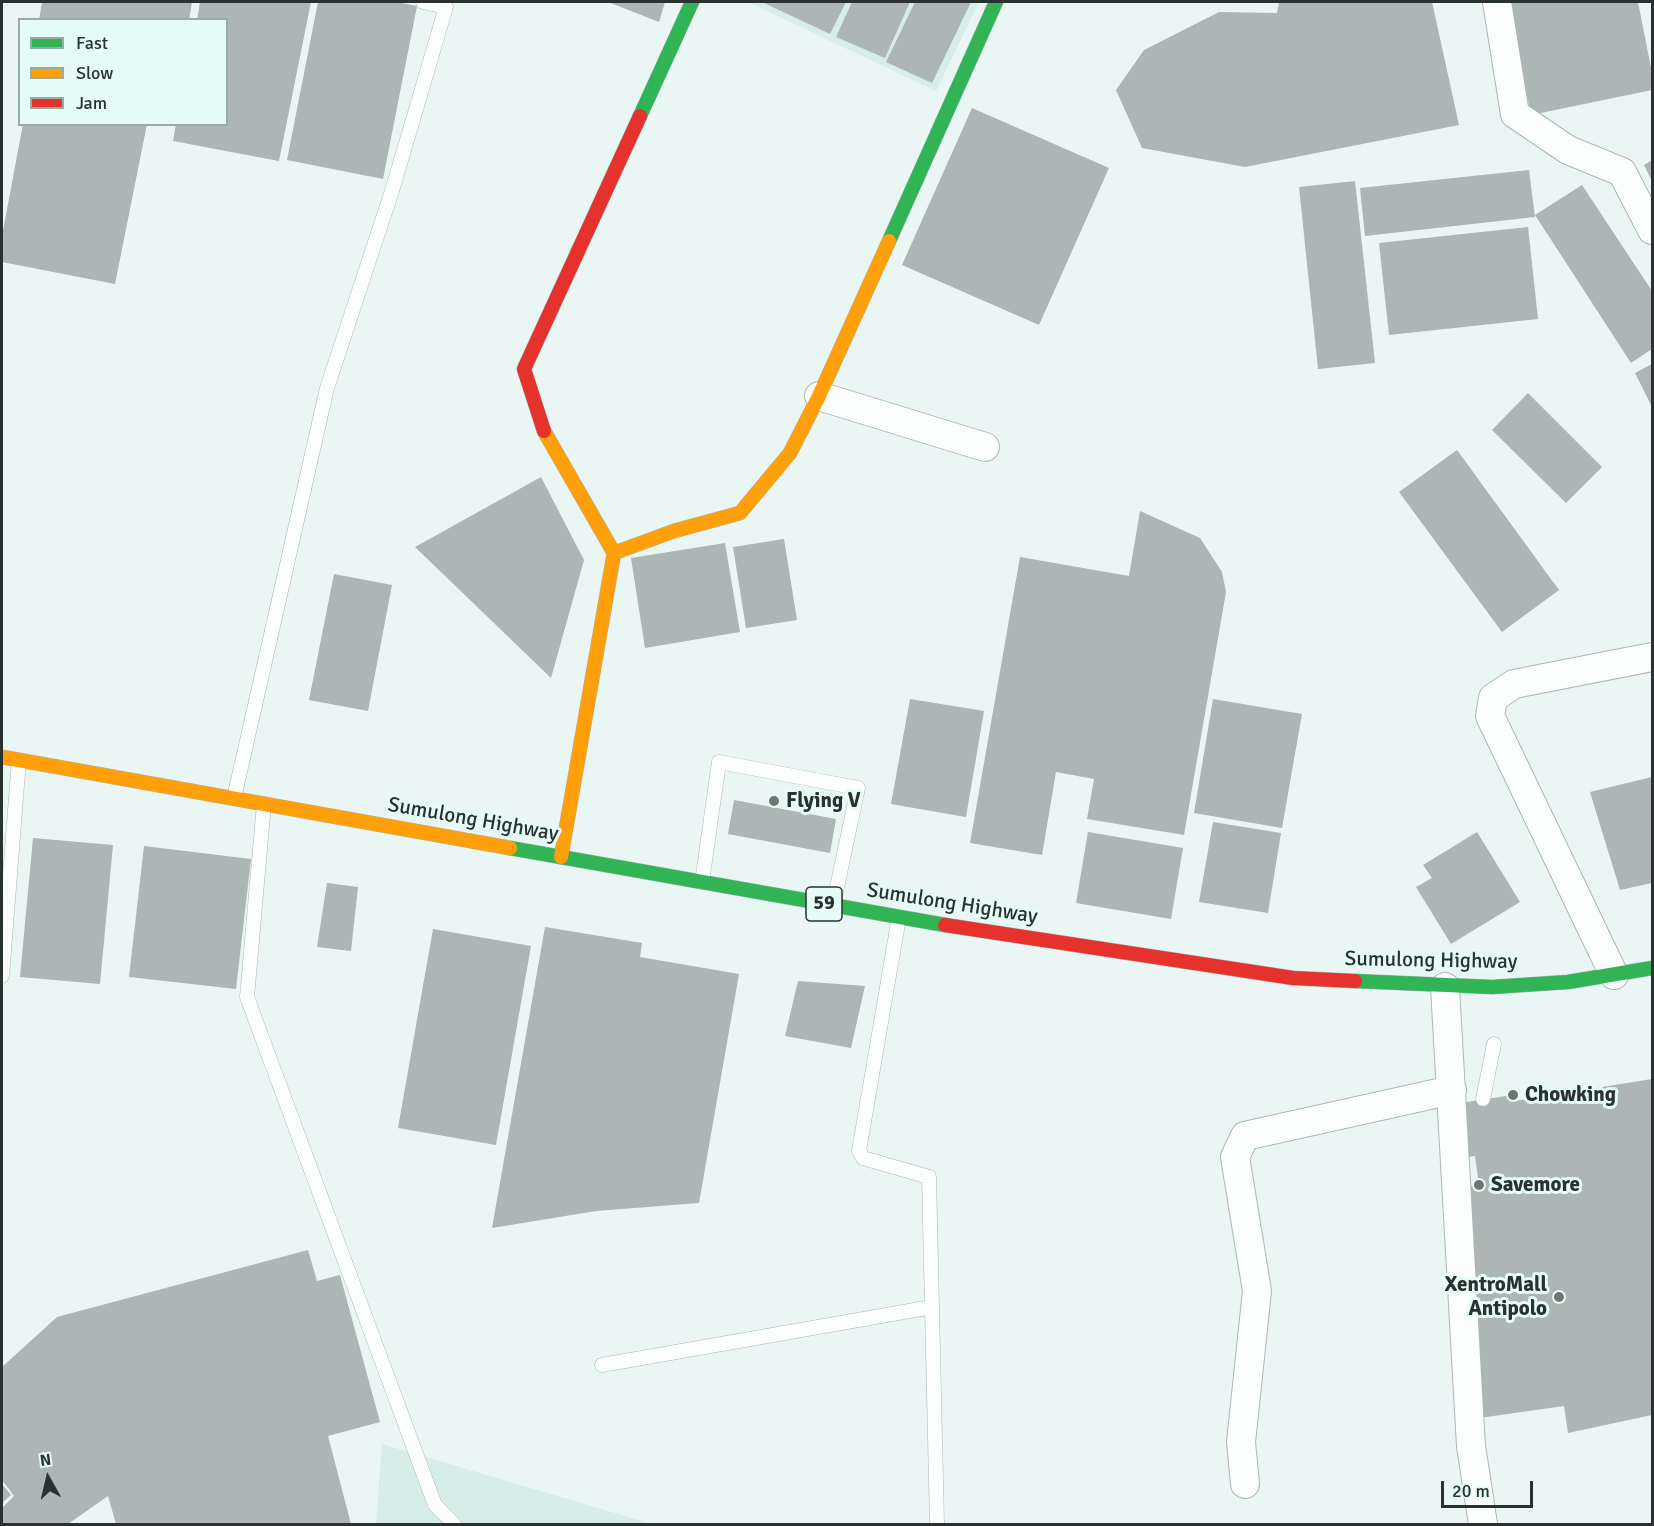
<!DOCTYPE html>
<style>
body{margin:0}
#map{position:relative;width:1654px;height:1526px;overflow:hidden;background:#e9f6f3;font-family:Signika,sans-serif}
canvas{display:block}
.frame{position:absolute;inset:0;border:3px solid #293230;pointer-events:none}
.legend{position:absolute;left:18px;top:18px;width:210px;height:108px;box-sizing:border-box;background:#e4fbf6;border:2px solid #99aba7;margin:0;padding:8px 10px;list-style:none;font-size:18px;color:#293230}
.legend li{display:flex;align-items:center;gap:12px;height:30px}
.legend b{width:30px;border:2px solid #99aba7}
.north{position:absolute;left:18px;top:1448px;width:60px;height:60px;-webkit-text-stroke:4px #e4fbf6;paint-order:stroke;rotate:352deg;font-size:16px;font-weight:700;line-height:24px;text-align:center;color:#293230}
.north::after{content:'';display:block;margin:auto;width:21px;height:27px;background:#293230;clip-path:polygon(50% 0,100% 100%,50% 72%,0 100%)}
.scale{position:absolute;left:1441px;top:1481px;width:92px;height:27px;box-sizing:border-box;border:3px solid #293230;border-top:0;padding-left:8px;font-size:18px;line-height:21px;white-space:nowrap;color:#293230;-webkit-text-stroke:4px #e4fbf6;paint-order:stroke}
</style>
<div id="map">
<canvas width="1654" height="1526"></canvas>
<div class="frame"></div>
<ul class="legend">
<li><b style="height:8px;background:#30b455"></b>Fast</li>
<li><b style="height:8px;background:#ff9f0a"></b>Slow</li>
<li><b style="height:8px;background:#e5322d"></b>Jam</li>
</ul>
<div class="north">N</div>
<div class="scale">20 m</div>
</div>
<script>
const context = document.querySelector('canvas').getContext('2d');
context.lineJoin = 'round';
function fillPath(path, color) {
  context.fillStyle = color;
  context.fill(path, 'evenodd');
}
function poly(rows) {
  const path = new Path2D();
  for (const r of rows) {
    path.moveTo(r[0], r[1]);
    for (let i = 2; i < r.length; i += 2) path.lineTo(r[i], r[i + 1]);
  }
  return path;
}
function strokePath(path, color, width, dash) {
  context.strokeStyle = color;
  context.lineWidth = width;
  context.lineCap = dash ? 'butt' : 'round';
  context.setLineDash(dash || []);
  context.stroke(path);
}
function label(font, color, halo, rows, align = 'center') {
  context.font = font + ' Signika,sans-serif';
  context.lineWidth = 6;
  context.setLineDash([]);
  context.textBaseline = 'middle';
  context.strokeStyle = halo;
  context.fillStyle = color;
  for (const [text, x, y, turn = 0] of rows) {
    context.save();
    context.translate(x, y);
    context.rotate((+turn || 0) * Math.PI / 180);
    context.textAlign = isNaN(turn) ? turn : align;
    if (halo) context.strokeText(text, 0, 0);
    context.fillText(text, 0, 0);
    context.restore();
  }
}
fillPath(poly([
 [748,2,979,2,936,91],
 [382,1444,652,1524,376,1524]
]), '#d6ede8');
fillPath(poly([
 [42,2,192,2,189,20,39,20],
 [200,2,311,2,279,161,173,141,176,124,226,124,226,20,197,20],
 [318,2,396,2,417,6,383,179,287,160],
 [608,2,665,2,659,22],
 [762,2,846,2,830,34],
 [852,2,910,2,885,58,836,37],
 [915,2,971,2,932,83,886,62],
 [1279,2,1432,2,1459,125,1245,167,1142,148,1116,90,1144,50,1219,12,1277,13],
 [1508,2,1638,2,1652,73,1652,90,1531,115],
 [972,108,1109,168,1039,325,902,265],
 [23,124,147,124,115,284,2,262,2,236],
 [1652,160,1652,181,1644,165],
 [1529,170,1535,217,1365,236,1360,188],
 [1355,181,1375,363,1318,369,1299,187],
 [1582,185,1652,291,1652,349,1631,363,1535,215],
 [1528,227,1538,319,1389,335,1379,243],
 [1652,364,1652,407,1635,373],
 [1528,393,1602,467,1566,503,1492,430],
 [1457,450,1559,590,1502,632,1399,492],
 [541,477,584,560,551,678,415,547],
 [1140,511,1200,538,1222,572,1226,592,1184,835,1087,819,1094,779,1056,772,1042,855,970,843,1020,557,1129,576],
 [784,539,797,620,746,628,733,547],
 [725,543,740,632,645,648,631,558],
 [334,574,392,585,368,711,309,700],
 [910,699,984,711,966,817,891,804],
 [1213,699,1302,714,1282,828,1194,813],
 [1652,777,1652,883,1620,890,1590,792],
 [734,800,836,819,830,853,728,834],
 [1213,822,1281,833,1268,913,1199,902],
 [1088,832,1183,848,1171,919,1076,903],
 [1477,832,1520,902,1451,944,1416,887,1432,878,1423,865],
 [33,838,113,845,100,984,20,977],
 [144,846,251,859,236,989,129,977],
 [327,883,358,887,351,951,317,947],
 [545,927,642,943,640,957,739,974,699,1203,596,1211,492,1228],
 [433,929,531,946,496,1145,398,1128],
 [798,981,865,986,851,1048,785,1036],
 [1652,1079,1652,1415,1568,1433,1564,1406,1472,1419,1460,1188,1479,1185,1475,1156,1467,1157,1460,1103,1513,1095,1514,1101],
 [308,1250,317,1281,340,1275,380,1422,328,1436,351,1524,116,1524,108,1496,68,1524,2,1524,2,1508,14,1496,2,1480,2,1367,57,1317],
 [2,1484,11,1495,2,1503]
]), '#acb6b4');
const lane = poly([
 [234,798,327,388,392,191,446,7,423,2],
 [264,804,247,997,435,1505,454,1524],
 [702,882,719,762,858,788,833,906],
 [899,917,859,1151,863,1158,929,1177,937,1524],
 [2,976,19,760],
 [1483,1099,1494,1044],
 [602,1365,932,1307]
]);
const street = poly([
 [1497,2,1515,114,1568,150,1622,172,1652,230],
 [819,396,985,447],
 [1614,975,1490,716,1493,698,1514,684,1652,657],
 [1445,987,1471,1446,1483,1524],
 [1245,1484,1241,1442,1257,1291,1235,1157,1245,1136,1452,1090]
]);
const fast = poly([
 [640,116,692,2],
 [889,241,996,2],
 [510,848,945,925],
 [1355,981,1492,987,1568,982,1652,968]
]);
const slow = poly([
 [544,431,614,553,561,857],
 [614,553,674,531,740,513,790,453,819,396,889,241],
 [2,757,510,848]
]);
const jam = poly([
 [544,431,524,369,640,116],
 [945,925,1293,978,1355,981]
]);
strokePath(lane, '#adb7b5', 15);
strokePath(street, '#adb7b5', 30);
strokePath(fast, '#adb7b5', 15);
strokePath(slow, '#adb7b5', 15);
strokePath(jam, '#adb7b5', 15);
strokePath(lane, '#fcfefd', 14);
strokePath(street, '#fcfefd', 28);
strokePath(fast, '#30b455', 14);
strokePath(slow, '#ff9f0a', 14);
strokePath(jam, '#e5322d', 14);
for (const [x, y, r, color] of [
 [774,801,6,"#6c7774"],
 [1513,1095,6,"#6c7774"],
 [1479,1185,6,"#6c7774"],
 [1559,1297,6,"#6c7774"]
]) {
  const dot = new Path2D();
  dot.arc(x, y, r, 0, 2 * Math.PI);
  context.fillStyle = color;
  context.fill(dot);
  strokePath(dot, '#e4fbf6', 2);
}
for (const [x, y, w] of [
 [824,904,36]
]) {
  const box = new Path2D();
  box.roundRect(x - w / 2, y - 17, w, 34, 4.5);
  context.fillStyle = '#e4fbf6';
  context.fill(box);
  strokePath(box, '#293230', 1.5);
}
label('bold 20px', '#293230', null, [
 ["59",824,904]
]);
label('bold 21px', '#293230', '#e4fbf6', [
 ["Flying V",786,801],
 ["Chowking",1525,1095],
 ["Savemore",1491,1185],
 ["XentroMall",1547,1285,"right"],
 ["Antipolo",1547,1309,"right"]
], 'left');
label('21px', '#293230', '#e4fbf6', [
 ["Sumulong Highway",473,820,10],
 ["Sumulong Highway",952,904,9],
 ["Sumulong Highway",1431,961,1]
]);
</script>
